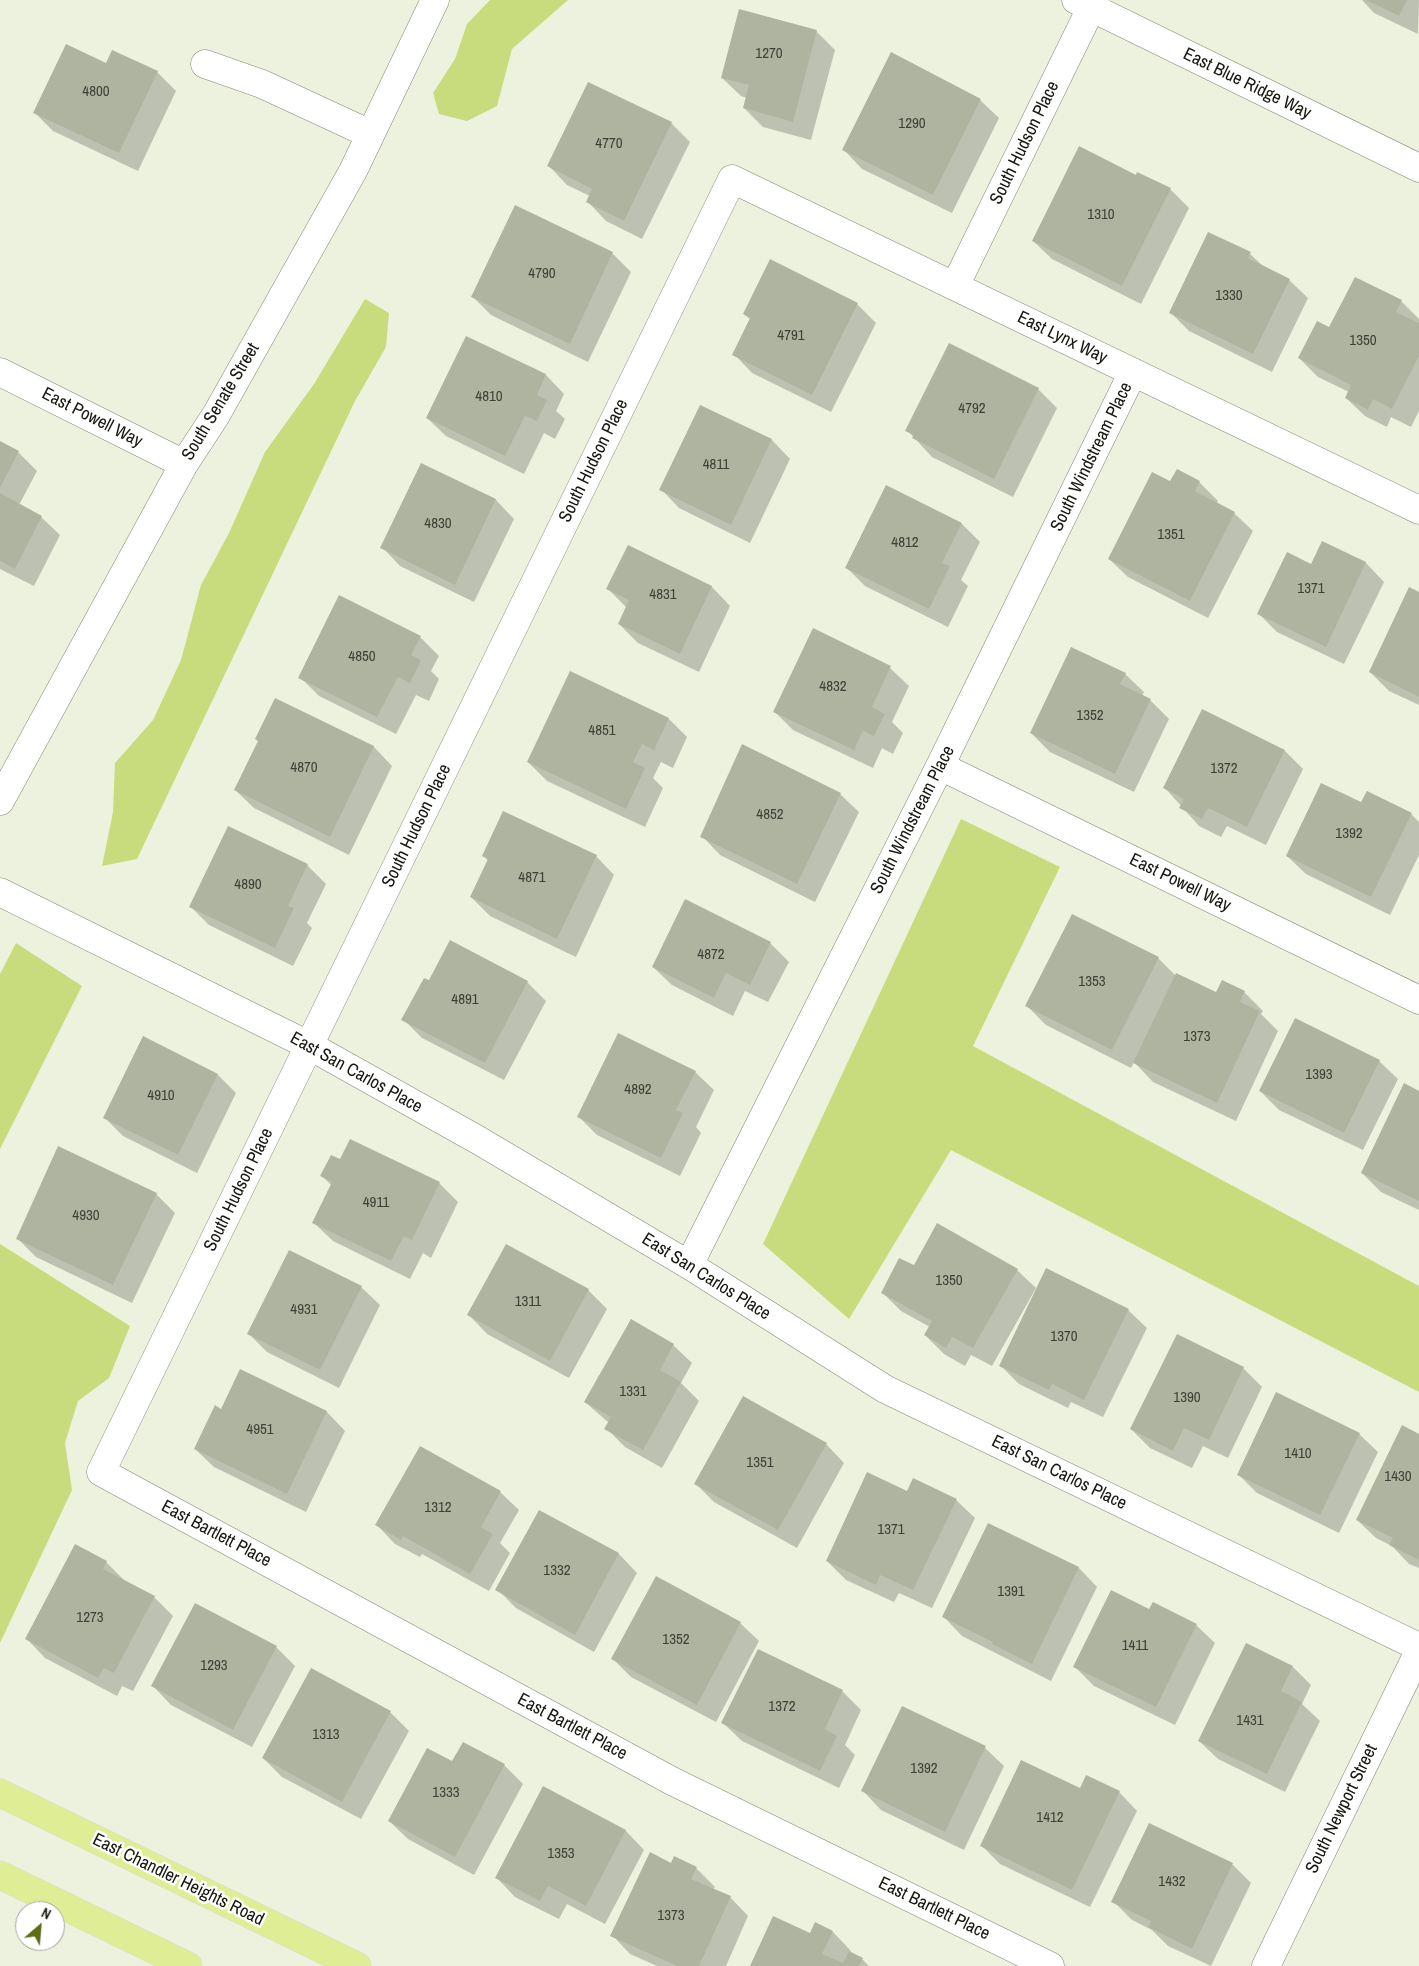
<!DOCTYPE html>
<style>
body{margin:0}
#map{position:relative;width:1419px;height:1966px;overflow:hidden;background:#edf2de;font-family:"Archivo Narrow",sans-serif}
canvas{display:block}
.north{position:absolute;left:15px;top:1901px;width:50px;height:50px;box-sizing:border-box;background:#fff;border:1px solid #a3a3a0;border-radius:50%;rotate:27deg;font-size:14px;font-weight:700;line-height:20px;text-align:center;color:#181912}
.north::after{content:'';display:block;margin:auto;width:18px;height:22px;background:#5f6c16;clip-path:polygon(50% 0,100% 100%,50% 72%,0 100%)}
</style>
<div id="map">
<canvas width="1419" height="1966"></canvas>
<div class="north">N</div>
</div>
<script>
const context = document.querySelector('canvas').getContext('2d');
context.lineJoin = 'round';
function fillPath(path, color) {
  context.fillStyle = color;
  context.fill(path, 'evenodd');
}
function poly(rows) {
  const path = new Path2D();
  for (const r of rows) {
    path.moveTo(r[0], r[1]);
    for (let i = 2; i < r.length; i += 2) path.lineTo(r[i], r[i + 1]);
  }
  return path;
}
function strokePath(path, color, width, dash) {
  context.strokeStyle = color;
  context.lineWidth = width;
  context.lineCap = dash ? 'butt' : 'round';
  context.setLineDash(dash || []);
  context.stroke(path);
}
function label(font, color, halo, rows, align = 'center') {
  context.font = font + ' "Archivo Narrow",sans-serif';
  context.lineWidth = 5;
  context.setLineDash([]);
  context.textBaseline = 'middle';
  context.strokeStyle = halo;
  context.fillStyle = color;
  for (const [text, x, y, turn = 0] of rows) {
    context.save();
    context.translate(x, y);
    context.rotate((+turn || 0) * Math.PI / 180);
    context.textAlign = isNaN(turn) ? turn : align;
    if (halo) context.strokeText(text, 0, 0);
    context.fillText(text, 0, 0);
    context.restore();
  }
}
fillPath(poly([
 [490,0,568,0,512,49,497,106,467,121,439,114,433,93,455,59,467,24],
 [365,299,389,313,386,347,355,401,137,859,102,866,113,812,115,763,153,720,181,660,201,585,229,533,265,452,314,384],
 [961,819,1060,867,973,1046,1419,1286,1419,1392,951,1150,849,1319,763,1244],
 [16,943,82,986,0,1149,0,974],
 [0,1244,130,1326,109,1378,78,1401,65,1443,72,1490,0,1643]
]), '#c9dc7d');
fillPath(poly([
 [1362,0,1419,0,1418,34,1374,13],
 [816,31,835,50,811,140,763,127,744,108,747,98,741,96,722,78],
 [106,65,157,72,176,91,138,171,53,131,35,113],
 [980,100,999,118,952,213,862,169,844,150],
 [671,123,690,142,642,239,606,221,588,202,590,196,567,185,549,166],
 [1136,177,1170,189,1189,208,1141,304,1052,259,1033,241],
 [1208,233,1250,254,1264,267,1289,280,1308,298,1272,372,1189,331,1170,312],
 [612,253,631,272,588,362,491,315,472,296],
 [1401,301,1419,319,1419,411,1411,427,1391,417,1387,427,1365,416,1346,398,1349,392,1318,377,1299,358,1330,329],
 [857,304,876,323,831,412,752,373,734,354,751,320,744,314],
 [467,337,546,375,564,394,556,411,565,419,555,439,544,433,524,474,446,436,427,418],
 [1038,389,1057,408,1013,497,932,457,907,430],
 [701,406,772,440,790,459,750,543,679,508,661,489],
 [0,443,18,452,37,471,19,505,41,517,60,535,34,586,0,569],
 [422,465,496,500,514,519,474,602,400,566,382,547],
 [1199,482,1218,501,1216,504,1234,513,1253,531,1208,618,1128,577,1109,559,1171,483],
 [962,524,980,542,961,580,968,586,948,627,865,586,846,567],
 [1323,542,1366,563,1384,582,1344,664,1277,632,1258,613,1311,566],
 [628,547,712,587,730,606,699,672,638,643,619,624,627,608,608,589],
 [1419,593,1419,705,1389,691,1370,672],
 [813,630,890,668,909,686,892,722,903,733,893,754,882,748,873,768,793,730,774,711],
 [420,637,439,656,431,671,439,679,429,701,416,695,396,734,319,696,300,677],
 [571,672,669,719,687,737,673,768,661,762,653,778,663,788,645,827,547,781,528,762],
 [1125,674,1144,692,1142,696,1150,700,1169,719,1134,792,1050,752,1031,733],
 [275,699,374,747,392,766,349,855,254,808,235,790,259,741],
 [1202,711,1285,751,1303,769,1266,845,1227,826,1221,837,1199,826,1165,788],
 [840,794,859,812,815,902,720,855,702,836],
 [1361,804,1411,814,1419,822,1419,855,1390,915,1306,874,1287,856],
 [484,856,596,856,614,875,576,957,490,916,471,897,488,861],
 [307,865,326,884,307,923,312,928,293,966,209,925,190,906],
 [770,943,789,962,768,1002,745,991,733,1016,672,985,653,967],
 [1158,958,1176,976,1217,994,1244,992,1263,1011,1261,1014,1278,1031,1236,1121,1153,1082,1134,1062,1131,1068,1046,1025,1027,1006],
 [430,982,527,982,546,1001,504,1080,422,1038,403,1019],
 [1379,1061,1398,1079,1363,1150,1279,1110,1260,1091],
 [695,1072,714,1090,696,1127,701,1133,680,1176,597,1135,578,1116],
 [218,1075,236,1093,197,1173,123,1136,104,1117],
 [1419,1092,1419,1210,1381,1192,1362,1173],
 [340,1160,439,1183,458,1202,431,1258,423,1253,410,1279,333,1241,314,1223,332,1186,322,1176],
 [156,1194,175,1213,132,1303,36,1257,17,1238],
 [914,1267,1017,1270,1036,1288,992,1366,971,1355,965,1366,944,1354,925,1335,930,1327,901,1311,882,1292],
 [361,1287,380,1305,339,1388,267,1352,249,1334],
 [588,1290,607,1309,569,1378,487,1334,469,1315],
 [1128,1310,1147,1328,1103,1417,1071,1402,1068,1408,1019,1384,1001,1366],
 [1177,1336,1243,1368,1262,1387,1228,1458,1203,1446,1192,1468,1150,1448,1131,1429],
 [673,1345,692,1363,681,1383,699,1401,662,1468,625,1447,606,1428,609,1423,585,1402],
 [241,1371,327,1412,345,1431,306,1512,214,1467,195,1449,222,1410],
 [1359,1434,1378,1452,1339,1533,1257,1493,1238,1474],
 [1419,1435,1419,1568,1409,1564,1392,1546,1376,1538,1357,1520],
 [826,1444,844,1463,797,1548,714,1502,695,1483],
 [500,1492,519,1510,500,1543,510,1553,489,1591,422,1554,420,1557,395,1544,377,1525],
 [956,1500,975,1518,932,1608,899,1593,894,1602,846,1580,827,1561],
 [539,1511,619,1554,637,1573,594,1652,516,1608,497,1589],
 [76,1546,106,1562,125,1581,154,1597,173,1616,133,1691,122,1686,117,1696,45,1658,27,1639],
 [1079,1568,1097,1587,1051,1681,962,1636,944,1617],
 [1150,1611,1196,1625,1215,1643,1175,1725,1094,1686,1075,1667],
 [740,1623,759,1641,716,1722,631,1677,613,1659],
 [276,1647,295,1666,252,1747,171,1705,153,1686],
 [758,1650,843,1692,861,1710,845,1745,855,1755,839,1788,742,1741,723,1723],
 [1293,1667,1311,1685,1302,1704,1320,1721,1285,1792,1218,1759,1199,1741],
 [311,1670,390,1712,409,1731,361,1819,282,1777,263,1758],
 [902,1708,985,1748,1004,1766,964,1850,881,1810,863,1791],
 [453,1763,504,1765,523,1784,474,1875,408,1839,389,1821],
 [544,1788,626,1831,644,1850,605,1924,567,1904,559,1919,515,1897,497,1878],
 [1080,1789,1119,1792,1137,1811,1090,1907,1000,1864,981,1845],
 [1150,1824,1232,1864,1251,1883,1211,1966,1168,1946,1152,1930,1132,1920,1113,1901],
 [671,1865,696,1868,715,1887,713,1890,730,1897,748,1916,726,1966,657,1966,630,1954,612,1935],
 [833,1932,851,1951,850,1953,862,1959,869,1966,751,1966,811,1935]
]), '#0003');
fillPath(poly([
 [1366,0,1407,0,1399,16],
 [739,9,817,30,793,122,743,108,749,85,721,78],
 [66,44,106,63,112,50,158,71,119,153,33,113],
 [891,52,981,99,933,195,842,150],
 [588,82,672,122,624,221,586,202,592,189,547,166],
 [1079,146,1136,175,1137,172,1171,188,1122,286,1032,241],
 [515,205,613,252,570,344,471,297],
 [1208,232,1251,252,1248,258,1290,279,1253,354,1169,313],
 [770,259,858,303,812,395,732,355,750,318,743,314],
 [1355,277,1402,300,1396,312,1419,323,1419,356,1392,409,1373,399,1368,410,1345,398,1351,385,1298,358,1317,321,1329,327],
 [466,336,546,374,537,395,547,400,537,421,525,416,505,456,426,418],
 [949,343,1039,388,994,479,912,438,914,435,905,431],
 [700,405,772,439,731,525,659,490],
 [0,441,19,451,0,488],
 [421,463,496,499,455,585,380,548],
 [1177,469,1200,481,1195,491,1235,512,1190,601,1108,559,1152,472,1170,481],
 [886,485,962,523,942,563,950,566,929,609,845,568],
 [0,493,42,516,15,569,0,561],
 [1322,541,1366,562,1326,647,1257,614,1287,552,1311,564],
 [628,545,712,586,680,654,618,624,629,600,606,589],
 [1409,587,1419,592,1419,697,1369,672],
 [339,595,421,636,411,655,421,660,410,683,398,677,377,717,298,678],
 [813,628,891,666,872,707,885,714,874,736,863,731,854,750,773,712],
 [1071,647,1126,673,1120,684,1151,699,1115,774,1030,733],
 [570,671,669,718,654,750,642,744,633,762,645,768,626,809,527,762],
 [275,698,374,746,330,837,234,790,258,741,255,739],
 [1202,709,1285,750,1247,827,1208,808,1202,819,1179,808,1184,799,1163,788],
 [742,744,841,793,797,884,700,837],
 [1321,783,1361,802,1367,791,1412,813,1371,897,1286,856],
 [503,811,597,855,557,939,470,897,488,859,482,856],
 [228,826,308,864,288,906,294,908,275,948,189,907],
 [685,899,771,942,750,985,726,973,714,998,652,967],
 [1072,914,1159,957,1112,1050,1025,1006],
 [450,940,528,981,485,1063,401,1020,424,978,429,980],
 [1176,973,1216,992,1222,980,1245,991,1240,1002,1260,1011,1217,1103,1133,1063],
 [1295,1018,1380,1060,1344,1133,1259,1091],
 [618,1033,696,1071,676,1110,683,1113,661,1158,577,1117],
 [143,1036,218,1074,178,1155,103,1118],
 [1404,1083,1419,1091,1419,1201,1361,1173],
 [350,1139,440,1182,412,1240,404,1236,391,1261,312,1223,332,1182,320,1176,331,1155,340,1159],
 [58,1146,157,1193,113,1285,16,1239],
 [937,1223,1018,1269,973,1348,952,1337,946,1348,924,1335,932,1321,881,1293,899,1258,914,1265],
 [506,1244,589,1289,550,1361,467,1315],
 [289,1250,362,1286,320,1370,247,1334],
 [1046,1268,1129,1309,1084,1400,1052,1384,1049,1390,999,1366],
 [631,1319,674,1344,660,1370,681,1382,643,1450,604,1429,611,1417,584,1402],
 [1177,1334,1244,1367,1209,1440,1184,1428,1173,1451,1130,1429],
 [240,1369,327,1411,287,1494,194,1449,215,1405,221,1409],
 [1276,1392,1360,1433,1320,1515,1237,1475],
 [743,1396,827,1443,778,1530,694,1484],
 [1402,1425,1419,1434,1419,1560,1389,1545,1393,1538,1356,1520],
 [420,1446,501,1491,481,1527,493,1534,470,1574,403,1536,401,1540,375,1525],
 [867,1472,907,1491,913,1478,957,1499,913,1590,880,1575,876,1585,826,1561],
 [539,1510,619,1553,575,1635,495,1590],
 [988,1523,1079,1567,1032,1664,992,1644,993,1642,942,1617],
 [75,1544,107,1561,103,1569,155,1596,114,1673,104,1668,98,1678,25,1639],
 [656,1576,741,1622,697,1705,611,1659],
 [1111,1590,1149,1609,1153,1602,1197,1624,1156,1707,1073,1667],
 [195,1603,277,1646,233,1730,151,1686],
 [1246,1643,1293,1666,1281,1691,1302,1702,1267,1774,1198,1741],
 [758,1649,843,1690,825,1729,837,1736,820,1771,721,1723],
 [311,1668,391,1711,342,1802,262,1758],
 [902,1706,986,1746,945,1832,861,1791],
 [463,1742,505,1764,455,1857,388,1821,427,1748,452,1761],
 [1021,1760,1080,1788,1086,1775,1120,1791,1072,1890,980,1846],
 [543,1786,626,1830,586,1906,548,1886,540,1901,495,1878],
 [1149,1823,1233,1863,1192,1949,1148,1927,1151,1921,1111,1902],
 [650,1852,671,1863,674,1856,697,1867,691,1879,731,1896,699,1966,677,1966,610,1936],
 [773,1916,810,1933,815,1922,833,1931,822,1954,843,1963,849,1951,863,1958,859,1966,750,1966]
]), '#afb4a1');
const minor = poly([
 [1076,0,1419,168],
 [205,64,262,84,370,134],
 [955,286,1095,0],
 [0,372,184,464],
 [940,766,1419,1000],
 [0,801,184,464,216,415,353,171,435,0],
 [0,892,310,1046,478,1140,689,1265,885,1389,1419,1647],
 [689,1265,940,766,1133,372],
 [1050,1966,672,1781,101,1472,732,179,1419,510],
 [1266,1966,1419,1651]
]);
const major = poly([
 [0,1793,357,1966],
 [0,1875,188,1966]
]);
strokePath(minor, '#838775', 29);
strokePath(major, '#dadad9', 29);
strokePath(minor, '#fff', 28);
strokePath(major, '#dfee95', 28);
label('15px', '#3e4036', null, [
 ["1270",769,54],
 ["4800",96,92],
 ["1290",912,124],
 ["4770",609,144],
 ["1310",1101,215],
 ["4790",542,274],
 ["1330",1229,296],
 ["4791",791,336],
 ["1350",1363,341],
 ["4810",489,397],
 ["4792",972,409],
 ["4811",716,465],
 ["4830",438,524],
 ["1351",1171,535],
 ["4812",905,543],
 ["1371",1311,589],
 ["4831",663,595],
 ["4850",362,657],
 ["4832",833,687],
 ["1352",1090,716],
 ["4851",602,731],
 ["4870",304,768],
 ["1372",1224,769],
 ["4852",770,815],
 ["1392",1349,834],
 ["4871",532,878],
 ["4890",248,885],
 ["4872",711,955],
 ["1353",1092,982],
 ["4891",465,1000],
 ["1373",1197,1037],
 ["1393",1319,1075],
 ["4892",638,1090],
 ["4910",161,1096],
 ["4911",376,1203],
 ["4930",86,1216],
 ["1350",949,1281],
 ["1311",528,1302],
 ["4931",304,1310],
 ["1370",1064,1337],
 ["1331",633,1392],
 ["1390",1187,1398],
 ["4951",260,1430],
 ["1410",1298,1454],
 ["1351",760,1463],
 ["1430",1398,1477],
 ["1312",438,1508],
 ["1371",891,1530],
 ["1332",557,1571],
 ["1391",1011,1592],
 ["1273",90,1618],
 ["1352",676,1640],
 ["1411",1135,1646],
 ["1293",214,1666],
 ["1372",782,1707],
 ["1431",1250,1721],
 ["1313",326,1735],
 ["1392",924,1769],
 ["1333",446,1793],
 ["1412",1050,1818],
 ["1353",561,1854],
 ["1432",1172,1882],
 ["1373",671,1916]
]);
label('18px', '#181912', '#fff', [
 ["East Blue Ridge Way",1247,84,26],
 ["South Hudson Place",1025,143,-64],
 ["East Lynx Way",1062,338,26],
 ["South Senate Street",221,402,-59],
 ["East Powell Way",92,418,27],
 ["South Windstream Place",1092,457,-64],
 ["South Hudson Place",594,461,-64],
 ["South Windstream Place",913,820,-63],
 ["South Hudson Place",417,826,-64],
 ["East Powell Way",1180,883,26],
 ["East San Carlos Place",356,1073,29],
 ["South Hudson Place",239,1190,-64],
 ["East San Carlos Place",706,1277,32],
 ["East San Carlos Place",1059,1473,26],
 ["East Bartlett Place",216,1534,28],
 ["East Bartlett Place",572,1727,28],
 ["South Newport Street",1342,1809,-64],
 ["East Chandler Heights Road",178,1880,26],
 ["East Bartlett Place",934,1909,26]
]);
</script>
